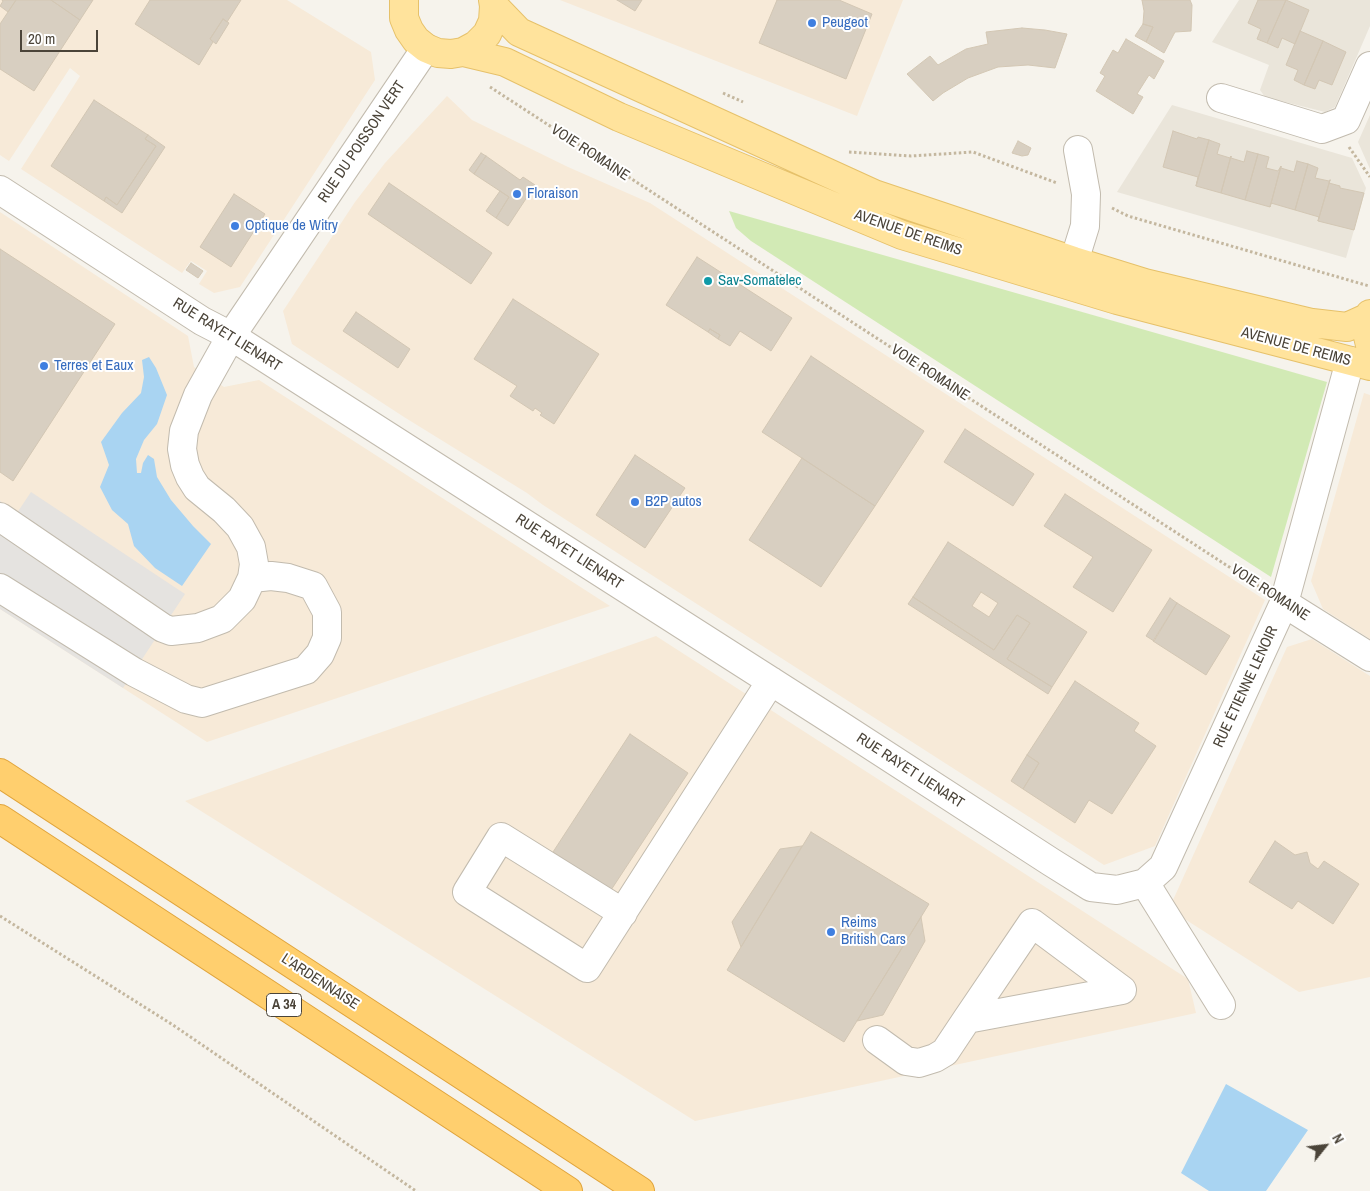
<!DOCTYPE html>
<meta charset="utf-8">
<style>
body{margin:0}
#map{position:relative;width:1370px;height:1191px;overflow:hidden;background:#f6f3ec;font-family:"Archivo Narrow",sans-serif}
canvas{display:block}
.north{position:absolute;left:1300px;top:1121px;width:50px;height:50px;-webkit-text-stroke:4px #fff;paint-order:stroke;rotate:61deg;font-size:14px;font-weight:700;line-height:20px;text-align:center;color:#4b4439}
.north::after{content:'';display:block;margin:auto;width:18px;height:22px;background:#4b4439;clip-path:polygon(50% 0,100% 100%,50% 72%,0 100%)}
.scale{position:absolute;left:20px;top:30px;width:78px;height:22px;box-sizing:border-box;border:2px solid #4b4439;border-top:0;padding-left:6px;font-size:15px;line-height:18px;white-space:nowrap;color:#4b4439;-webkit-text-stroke:4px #fff;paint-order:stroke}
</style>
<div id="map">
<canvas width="1370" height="1191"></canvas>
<div class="north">N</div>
<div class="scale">20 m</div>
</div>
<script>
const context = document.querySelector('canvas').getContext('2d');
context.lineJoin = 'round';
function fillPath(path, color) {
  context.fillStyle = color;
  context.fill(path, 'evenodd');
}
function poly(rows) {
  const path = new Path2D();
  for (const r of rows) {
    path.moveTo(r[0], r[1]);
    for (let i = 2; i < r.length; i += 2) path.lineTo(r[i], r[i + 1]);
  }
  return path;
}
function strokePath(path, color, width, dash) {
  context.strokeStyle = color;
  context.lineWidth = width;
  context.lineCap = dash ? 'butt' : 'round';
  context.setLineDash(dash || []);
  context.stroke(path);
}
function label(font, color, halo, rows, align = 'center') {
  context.font = font + ' "Archivo Narrow",sans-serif';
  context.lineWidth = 4;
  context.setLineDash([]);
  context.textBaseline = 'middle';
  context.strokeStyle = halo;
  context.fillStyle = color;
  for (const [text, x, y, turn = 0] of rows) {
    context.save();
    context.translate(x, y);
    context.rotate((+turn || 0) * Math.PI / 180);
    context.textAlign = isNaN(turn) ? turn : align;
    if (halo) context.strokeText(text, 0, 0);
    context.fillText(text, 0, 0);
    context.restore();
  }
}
fillPath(poly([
 [1239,0,1370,0,1370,26,1335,107,1325,112,1265,97,1260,90,1269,65,1212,42],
 [1172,105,1352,158,1366,188,1346,258,1117,192],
 [1370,115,1370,169,1358,142]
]), '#eae5da');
fillPath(poly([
 [0,0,287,0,371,52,375,80,240,287,214,293,199,284,207,271,191,261,182,273,21,169,80,76,70,68,9,161,0,155],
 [560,0,903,0,857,116],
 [447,96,472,120,568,167,650,203,1265,600,1155,846,1104,865,647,572,543,505,527,493,404,417,292,344,283,311,355,202,385,163],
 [0,212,188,336,194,367,224,387,259,380,610,606,207,742,0,609],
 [1364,393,1370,395,1370,639,1323,609,1311,581],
 [656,636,1188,979,1196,1013,695,1121,185,801],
 [1312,639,1370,676,1370,977,1299,992,1169,909,1287,647]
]), '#f7ead8');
fillPath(poly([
 [729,211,1327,382,1271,577,751,241,736,228]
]), '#d2eab5');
fillPath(poly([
 [31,492,185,594,123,688,0,609,0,501,17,513]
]), '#e5e3e0');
fillPath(poly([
 [149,357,156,368,167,395,157,424,144,440,136,459,137,473,141,473,143,463,148,455,154,459,157,477,171,500,193,526,211,544,182,586,155,568,134,546,128,524,112,510,100,487,109,465,101,442,122,413,141,393,144,377,142,360],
 [1226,1084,1308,1130,1266,1191,1209,1191,1181,1173]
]), '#a9d4f2');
const building = poly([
 [2,0,16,0,8,12,0,6,3,1,2,0],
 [16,0,51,0,80,20,34,91,0,69,0,24,16,0],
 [51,0,93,0,80,20,51,0],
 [150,0,241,0,227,22,223,19,210,39,213,42,199,65,135,24,150,0],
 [617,0,642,0,635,11,617,0],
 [777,0,839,0,872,14,846,79,759,43,777,0],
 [1142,0,1190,0,1192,5,1191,31,1175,32,1164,53,1146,42,1153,27,1143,24,1144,11,1142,0],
 [1258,0,1286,0,1267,43,1257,39,1261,29,1248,23,1258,0],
 [1286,0,1309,10,1295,44,1282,38,1278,48,1267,43,1286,0],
 [223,19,229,23,216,44,210,39,223,19],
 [1143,24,1153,27,1146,42,1135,36,1143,24],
 [1022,28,1045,30,1067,34,1055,68,1028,65,998,67,968,78,943,93,933,101,907,74,930,56,938,65,966,49,988,44,986,32,1022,28],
 [1300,31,1323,41,1304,85,1294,80,1298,70,1286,65,1300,31],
 [1126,39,1164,61,1154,79,1149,75,1137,94,1143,97,1133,114,1096,91,1105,76,1100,73,1113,50,1118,53,1126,39],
 [1323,41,1346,52,1332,85,1319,80,1315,89,1304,85,1323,41],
 [94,100,148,135,145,139,156,146,117,205,106,197,104,201,51,166,94,100],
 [1173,131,1197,139,1198,137,1209,140,1196,186,1198,177,1163,167,1173,131],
 [148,135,165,147,122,213,104,201,106,197,117,205,156,146,145,139,148,135],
 [1209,140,1220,144,1217,154,1230,158,1231,156,1221,193,1196,186,1209,140],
 [1018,141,1031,148,1028,155,1022,156,1012,153,1018,141],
 [1247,151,1258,154,1245,200,1221,193,1231,156,1231,158,1244,162,1247,151],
 [481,153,486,156,474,174,469,170,481,153],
 [1258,154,1269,157,1266,168,1278,171,1281,166,1270,207,1245,200,1258,154],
 [486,156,520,180,523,177,535,185,508,226,496,218,509,197,474,174,486,156],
 [1297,161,1308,164,1295,210,1271,203,1270,207,1281,166,1281,168,1294,172,1297,161],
 [1308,164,1318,168,1315,178,1329,181,1330,180,1318,221,1319,217,1295,210,1308,164],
 [1330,180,1329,183,1340,186,1340,188,1364,193,1354,230,1318,221,1330,180],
 [389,183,492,253,471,284,368,214,389,183],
 [500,191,509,197,496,218,486,211,500,191],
 [234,194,265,214,231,267,200,247,234,194],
 [0,249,115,324,13,481,0,472,0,249],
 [697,257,792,318,771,351,740,331,730,346,718,339,720,335,710,329,708,332,666,305,697,257],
 [191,263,203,271,198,278,186,270,191,263],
 [513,299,599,354,554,424,540,415,542,413,535,408,533,411,510,396,517,386,474,359,513,299],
 [356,312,410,349,398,368,343,331,356,312],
 [710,329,720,335,718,339,708,332,710,329],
 [811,356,924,431,875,506,762,432,811,356],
 [965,429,1034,474,1013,506,944,462,965,429],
 [635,455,685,488,645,548,596,515,635,455],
 [802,458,875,506,821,587,749,540,802,458],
 [1065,494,1152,550,1113,612,1073,587,1093,557,1044,526,1065,494],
 [948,542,1087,632,1052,687,1007,659,1030,623,1017,615,994,650,913,597,948,542],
 [981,592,998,603,989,617,972,606,981,592],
 [913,597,994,650,1017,615,1030,623,1007,659,1052,687,1048,694,908,604,913,597],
 [1170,598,1177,603,1154,641,1146,636,1170,598],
 [1177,603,1230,636,1206,675,1153,641,1177,603],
 [1075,681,1139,723,1134,731,1156,746,1112,814,1089,800,1075,823,1023,789,1039,763,1027,755,1075,681],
 [630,734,688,773,611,890,553,852,630,734],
 [1027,755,1039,763,1023,789,1011,781,1027,755],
 [811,832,929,904,844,1042,727,970,811,832],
 [1275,841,1295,855,1307,852,1310,863,1318,869,1324,861,1359,884,1333,924,1298,901,1292,909,1249,882,1275,841],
 [802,846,741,947,732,922,780,849,802,846],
 [921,917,925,941,883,1015,857,1021,921,917]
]);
fillPath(building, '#d8cfc1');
strokePath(building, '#d3c7b4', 1);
const minor = poly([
 [1221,98,1322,129,1346,120,1370,66],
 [0,190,202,321,231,336,838,724,1051,862,1091,887,1117,890,1145,883,1163,867,1284,603,1350,361],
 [1067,284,1085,226,1086,194,1078,150],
 [0,517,163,628,171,631,198,628,222,619,242,599,252,578,271,576,288,578,313,586,327,612,327,638,320,654,306,670,202,703,186,699,134,672,0,588],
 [252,578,254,564,251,547,240,527,224,510,197,488,190,477,185,465,182,449,184,431,198,395,231,336,426,48],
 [1284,603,1370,657],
 [1145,883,1221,1005],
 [623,913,501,837,467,892,587,968,771,681],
 [877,1040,906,1061,919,1063,935,1058,945,1052,967,1019,1032,923,1122,990,967,1019]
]);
const major = poly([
 [404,0,404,18,409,30,416,40,426,48,438,53,451,54,463,52,476,45,487,34,493,21,494,6,493,0],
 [494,6,519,32,874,194,1074,261,1145,283,1312,323,1347,327,1369,317],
 [463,52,505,62,619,117,902,235,1117,300,1370,366],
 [1370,314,1367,332,1370,345]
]);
const highway = poly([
 [0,773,640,1191],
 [0,819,568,1191]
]);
strokePath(minor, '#c2bbae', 30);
strokePath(major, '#e6c16a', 30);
strokePath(highway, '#e0a43c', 30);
strokePath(poly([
 [490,87,1260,587],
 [723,93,743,102],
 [1349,147,1370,177],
 [849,152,911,156,973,152,1057,183],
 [1112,208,1128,216,1369,286],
 [0,916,173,1025,416,1191]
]), '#c4b79f', 3, [2.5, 2.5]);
strokePath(minor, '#fff', 28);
strokePath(major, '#ffe39c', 28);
strokePath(highway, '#ffcf6e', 28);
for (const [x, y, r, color] of [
 [812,23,5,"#3f7fe0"],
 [517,194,5,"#3f7fe0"],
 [235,226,5,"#3f7fe0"],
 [708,281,5,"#0f9aa8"],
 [44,366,5,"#3f7fe0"],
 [635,502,5,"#3f7fe0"],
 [831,932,5,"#3f7fe0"]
]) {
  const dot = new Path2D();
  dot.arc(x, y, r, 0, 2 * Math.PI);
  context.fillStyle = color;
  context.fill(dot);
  strokePath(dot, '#fff', 2);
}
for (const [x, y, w] of [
 [284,1005,35]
]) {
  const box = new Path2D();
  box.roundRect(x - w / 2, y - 11.5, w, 23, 4);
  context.fillStyle = '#fff';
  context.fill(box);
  strokePath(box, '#4b4439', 1);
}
label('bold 14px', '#4b4439', null, [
 ["A 34",284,1005]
]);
label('15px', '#366cbe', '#fff', [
 ["Peugeot",822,23],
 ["Floraison",527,194],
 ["Optique de Witry",245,226],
 ["Terres et Eaux",54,366],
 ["B2P autos",645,502],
 ["Reims",841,923],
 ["British Cars",841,940]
], 'left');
label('15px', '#4b4439', '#fff', [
 ["RUE DU POISSON VERT",362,142,-56],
 ["VOIE ROMAINE",590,153,33],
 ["AVENUE DE REIMS",908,233,19],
 ["RUE RAYET LIENART",227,335,32],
 ["AVENUE DE REIMS",1296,347,15],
 ["VOIE ROMAINE",930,373,33],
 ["RUE RAYET LIENART",569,552,33],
 ["VOIE ROMAINE",1270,593,33],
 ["RUE ÉTIENNE LENOIR",1246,687,-65],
 ["RUE RAYET LIENART",910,771,33],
 ["L'ARDENNAISE",320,982,33]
]);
label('15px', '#0d838f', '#fff', [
 ["Sav-Somatelec",718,281]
], 'left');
</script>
